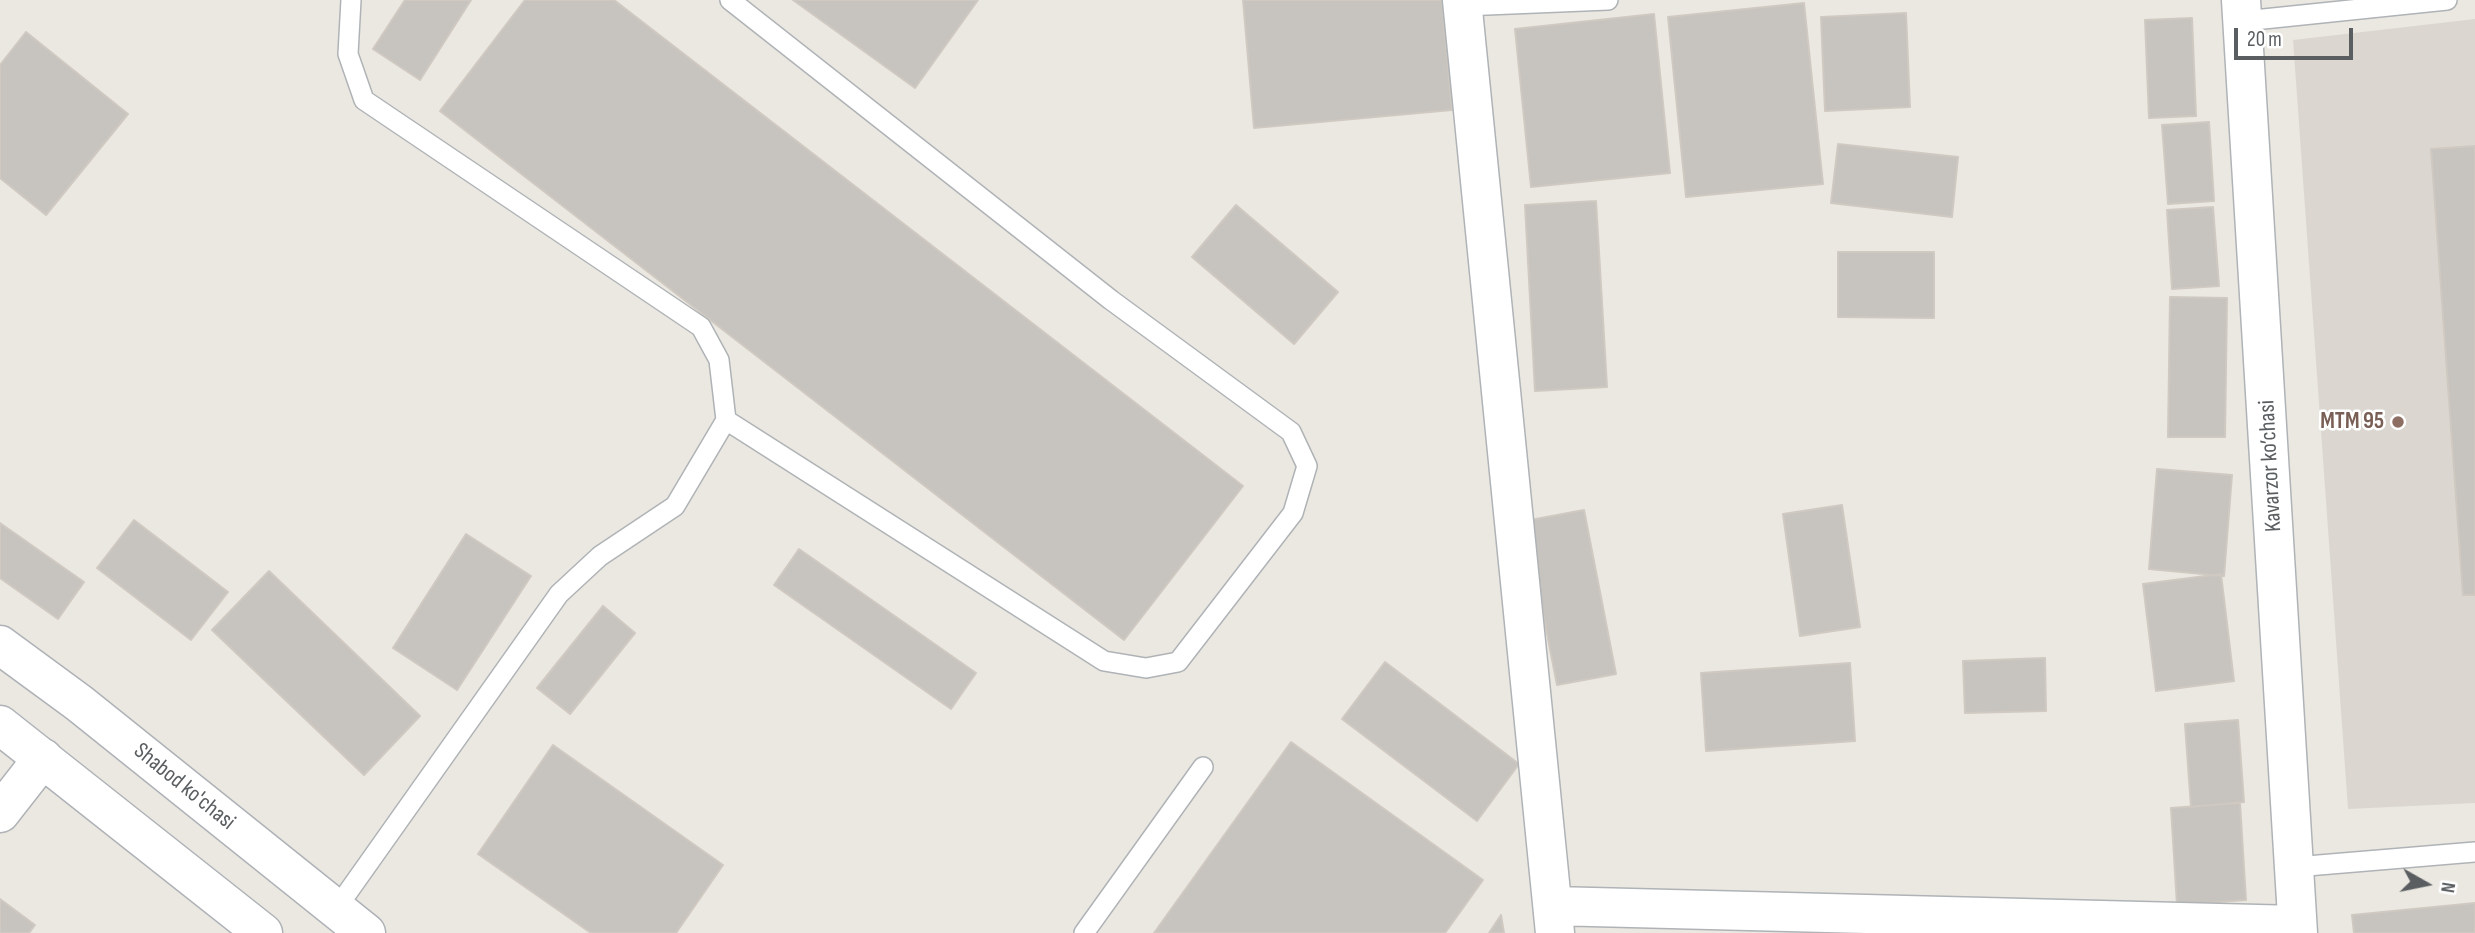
<!DOCTYPE html>
<meta charset="utf-8">
<style>
body{margin:0}
#map{position:relative;width:2475px;height:933px;overflow:hidden;background:#ebe8e2;font-family:"Sofia Sans Condensed",sans-serif}
canvas{display:block}
.north{position:absolute;left:2391px;top:849px;width:70px;height:70px;-webkit-text-stroke:5px #fff;paint-order:stroke;rotate:99deg;font-size:19px;font-weight:700;line-height:28px;text-align:center;color:#5a5e61}
.north::after{content:'';display:block;margin:auto;width:24px;height:32px;background:#5a5e61;clip-path:polygon(50% 0,100% 100%,50% 72%,0 100%)}
.scale{position:absolute;left:2234px;top:28px;width:119px;height:32px;box-sizing:border-box;border:4px solid #5a5e61;border-top:0;padding-left:9px;font-size:21px;line-height:24px;white-space:nowrap;color:#5a5e61;-webkit-text-stroke:5px #fff;paint-order:stroke}
</style>
<div id="map">
<canvas width="2475" height="933"></canvas>
<div class="north">N</div>
<div class="scale">20 m</div>
</div>
<script>
const context = document.querySelector('canvas').getContext('2d');
context.lineJoin = 'round';
function fillPath(path, color) {
  context.fillStyle = color;
  context.fill(path, 'evenodd');
}
function poly(rows) {
  const path = new Path2D();
  for (const r of rows) {
    path.moveTo(r[0], r[1]);
    for (let i = 2; i < r.length; i += 2) path.lineTo(r[i], r[i + 1]);
  }
  return path;
}
function strokePath(path, color, width, dash) {
  context.strokeStyle = color;
  context.lineWidth = width;
  context.lineCap = dash ? 'butt' : 'round';
  context.setLineDash(dash || []);
  context.stroke(path);
}
function label(font, color, halo, rows, align = 'center') {
  context.font = font + ' "Sofia Sans Condensed",sans-serif';
  context.lineWidth = 5;
  context.setLineDash([]);
  context.textBaseline = 'middle';
  context.strokeStyle = halo;
  context.fillStyle = color;
  for (const [text, x, y, turn = 0] of rows) {
    context.save();
    context.translate(x, y);
    context.rotate((+turn || 0) * Math.PI / 180);
    context.textAlign = isNaN(turn) ? turn : align;
    if (halo) context.strokeText(text, 0, 0);
    context.fillText(text, 0, 0);
    context.restore();
  }
}
fillPath(poly([
 [2475,19,2475,803,2348,809,2293,40]
]), '#dbd7d0');
const building = poly([
 [405,0,471,0,420,80,373,49,405,0],
 [525,0,614,0,1243,486,1124,640,440,111,525,0],
 [793,0,978,0,915,88,793,0],
 [1243,0,1442,0,1452,110,1254,128,1243,0],
 [1804,3,1823,184,1686,197,1668,17,1804,3],
 [1906,13,1910,107,1825,111,1821,17,1906,13],
 [1654,14,1670,173,1531,187,1515,29,1654,14],
 [2192,18,2196,116,2149,118,2145,20,2192,18],
 [26,32,128,114,46,215,0,178,0,65,26,32],
 [2209,122,2214,201,2168,204,2162,125,2209,122],
 [1838,144,1958,157,1952,217,1831,203,1838,144],
 [2475,146,2475,595,2463,595,2431,149,2475,146],
 [1596,201,1607,387,1535,391,1525,205,1596,201],
 [1236,205,1338,292,1294,344,1192,257,1236,205],
 [2213,207,2219,286,2172,289,2167,210,2213,207],
 [1838,252,1934,252,1934,318,1838,317,1838,252],
 [2170,297,2227,298,2225,437,2168,437,2170,297],
 [2157,469,2232,475,2224,576,2149,569,2157,469],
 [1842,505,1860,627,1800,636,1783,514,1842,505],
 [1584,510,1616,674,1557,685,1525,521,1584,510],
 [134,520,228,592,191,640,97,568,134,520],
 [0,523,84,582,58,619,0,578,0,523],
 [466,534,531,576,457,690,393,648,466,534],
 [799,549,976,673,951,709,774,585,799,549],
 [269,571,420,716,364,775,212,630,269,571],
 [2221,574,2234,681,2156,691,2143,584,2221,574],
 [603,606,635,633,570,714,537,688,603,606],
 [2045,658,2046,711,1965,713,1963,661,2045,658],
 [1385,662,1519,764,1477,821,1342,719,1385,662],
 [1850,663,1855,741,1706,751,1701,673,1850,663],
 [2238,720,2244,802,2191,807,2185,724,2238,720],
 [1291,742,1483,880,1445,933,1154,933,1291,742],
 [553,745,723,865,676,933,591,933,478,854,553,745],
 [2240,803,2246,900,2177,905,2171,808,2240,803],
 [0,899,35,925,29,933,0,933,0,899],
 [2475,903,2475,933,2354,933,2352,915,2475,903],
 [1501,915,1504,933,1489,933,1501,915]
]);
fillPath(building, '#c7c3be');
strokePath(building, '#cfc9c1', 2);
const lane = poly([
 [1463,6,1608,0],
 [2244,21,2447,0],
 [726,420,1104,661,1146,668,1178,662,1293,513,1307,466,1291,432,1111,300,730,0],
 [2295,867,2475,852],
 [336,909,559,594,600,556,675,506,726,420,719,360,701,327,364,100,348,54,351,0],
 [1084,933,1203,767]
]);
const street = poly([
 [1462,0,1555,933],
 [2241,0,2298,933],
 [0,813,43,758],
 [1553,906,2297,925]
]);
const secondary = poly([
 [0,645,79,703,366,933],
 [0,725,263,933]
]);
strokePath(lane, '#afb3b6', 22);
strokePath(street, '#afb3b6', 41);
strokePath(secondary, '#aeb2b6', 41);
strokePath(lane, '#fff', 19);
strokePath(street, '#fff', 38);
strokePath(secondary, '#fff', 38);
for (const [x, y, r, color] of [
 [2398,422,7,"#8d6e63"]
]) {
  const dot = new Path2D();
  dot.arc(x, y, r, 0, 2 * Math.PI);
  context.fillStyle = color;
  context.fill(dot);
  strokePath(dot, '#fff', 2.5);
}
label('bold 23px', '#785e54', '#fff', [
 ["МТМ 95",2384,422]
], 'right');
label('23px', '#5a5e61', '#fff', [
 ["Kavarzor ko’chasi",2271,466,-93],
 ["Shabod ko'chasi",184,787,39]
]);
</script>
